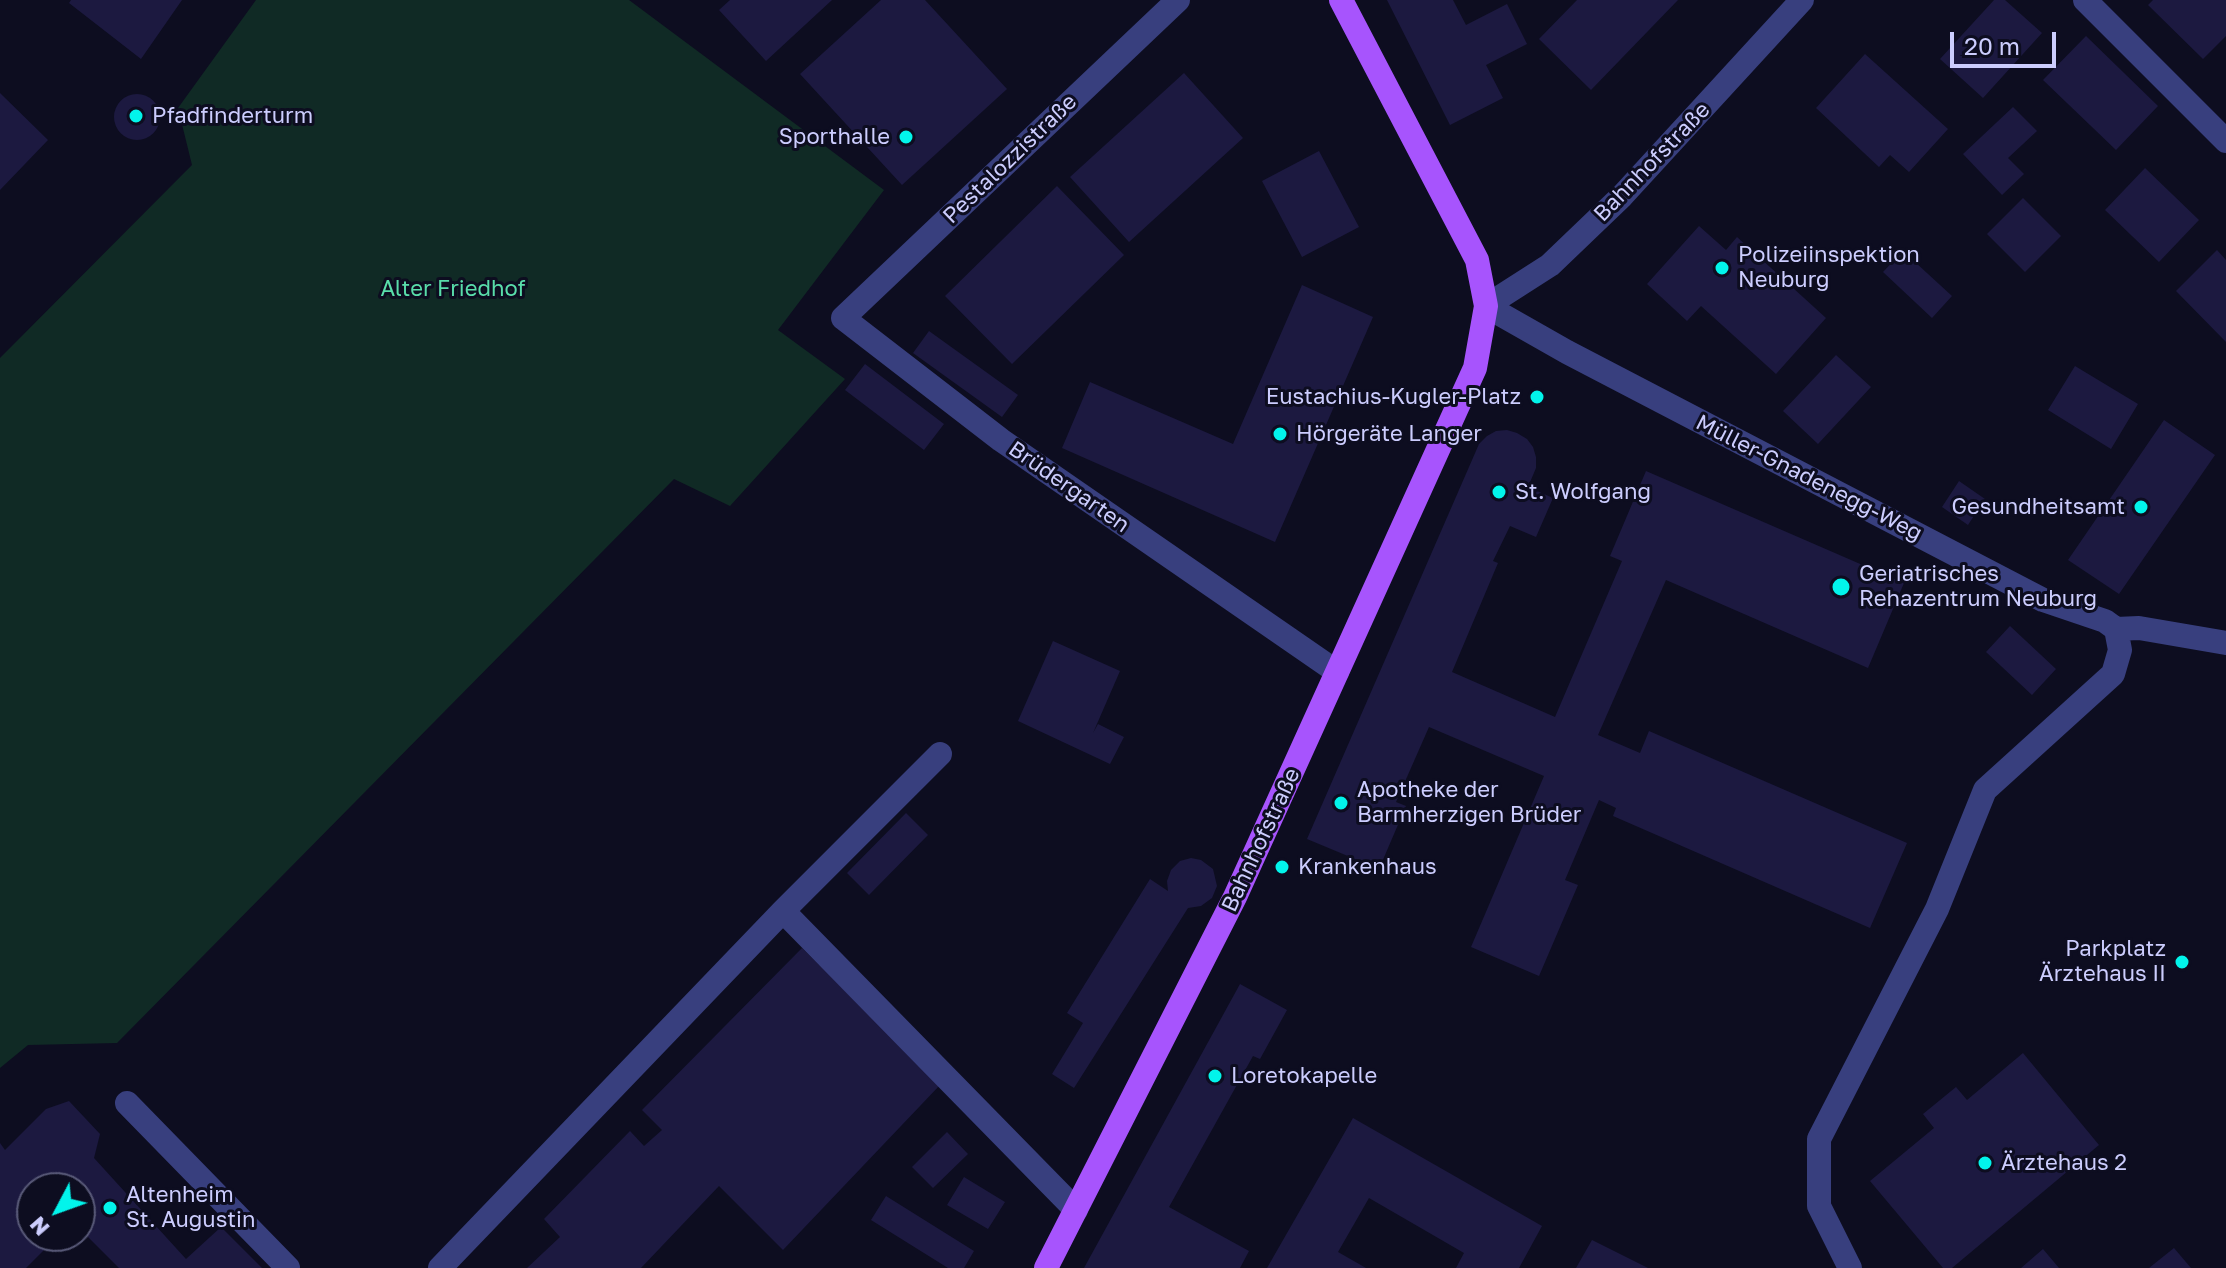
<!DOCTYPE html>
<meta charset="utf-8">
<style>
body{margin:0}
#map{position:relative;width:2226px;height:1268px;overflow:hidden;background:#0d0d20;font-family:"Golos Text",sans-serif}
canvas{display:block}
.north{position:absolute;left:16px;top:1172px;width:80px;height:80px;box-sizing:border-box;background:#0d0d20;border:2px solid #595a79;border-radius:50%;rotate:229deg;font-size:22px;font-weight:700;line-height:32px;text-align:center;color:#cccdfe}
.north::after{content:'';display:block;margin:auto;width:28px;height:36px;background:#02f4eb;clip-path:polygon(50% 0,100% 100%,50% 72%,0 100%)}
.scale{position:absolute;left:1950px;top:32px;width:106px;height:36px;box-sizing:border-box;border:4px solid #cccdfe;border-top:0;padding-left:10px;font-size:24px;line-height:28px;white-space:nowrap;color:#cccdfe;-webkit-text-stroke:6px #0d0d20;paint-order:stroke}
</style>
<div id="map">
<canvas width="2226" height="1268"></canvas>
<div class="north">N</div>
<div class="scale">20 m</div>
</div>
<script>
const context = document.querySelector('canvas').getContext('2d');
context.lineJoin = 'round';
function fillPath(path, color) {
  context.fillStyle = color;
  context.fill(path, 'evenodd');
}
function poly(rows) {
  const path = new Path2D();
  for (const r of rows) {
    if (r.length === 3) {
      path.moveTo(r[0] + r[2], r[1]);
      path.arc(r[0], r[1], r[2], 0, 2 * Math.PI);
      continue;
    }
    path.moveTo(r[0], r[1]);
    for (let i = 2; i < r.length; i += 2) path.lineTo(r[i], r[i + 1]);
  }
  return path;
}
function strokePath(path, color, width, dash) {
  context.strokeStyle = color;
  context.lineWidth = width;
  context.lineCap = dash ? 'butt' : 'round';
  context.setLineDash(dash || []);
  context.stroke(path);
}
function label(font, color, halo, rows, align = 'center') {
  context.font = font + ' "Golos Text",sans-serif';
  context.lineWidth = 6;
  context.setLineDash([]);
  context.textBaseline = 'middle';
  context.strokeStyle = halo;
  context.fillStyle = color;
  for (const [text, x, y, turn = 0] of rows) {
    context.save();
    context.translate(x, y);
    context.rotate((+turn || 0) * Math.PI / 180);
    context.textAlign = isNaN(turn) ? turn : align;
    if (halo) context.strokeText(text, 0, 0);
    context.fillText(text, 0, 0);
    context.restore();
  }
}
fillPath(poly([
 [256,0,629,0,884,190,778,330,845,379,730,506,674,479,117,1043,28,1045,0,1068,0,358,192,165,178,108]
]), '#102a25');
fillPath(poly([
 [71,0,182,0,141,59,69,3],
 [730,0,832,0,766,61,719,10],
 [881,0,925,0,1007,89,902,185,800,74],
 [1387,0,1453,0,1466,25,1507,4,1527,44,1486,65,1503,98,1450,125],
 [1577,0,1678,0,1591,90,1539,39],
 [1994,0,2005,0,2042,33,1983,98,1940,59],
 [2153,0,2226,0,2226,36,2203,59,2148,5],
 [2086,36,2158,106,2116,150,2043,80],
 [1865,54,1948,129,1909,172,1890,155,1879,167,1816,108],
 [1184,73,1243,138,1129,242,1070,177],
 [0,93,48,140,0,190],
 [137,117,23],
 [2013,107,2037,131,2008,158,2024,174,2002,195,1963,154],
 [1319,151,1359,227,1302,257,1262,181],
 [2145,168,2199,220,2159,262,2105,210],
 [1057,186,1124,255,1012,364,945,296],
 [2023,198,2061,236,2025,272,1987,234],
 [1699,226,1726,250,1737,237,1826,318,1776,374,1701,306,1687,321,1647,284],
 [2217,250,2226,260,2226,342,2176,291],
 [1903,251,1952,296,1932,318,1883,272],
 [1302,285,1373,317,1275,542,1062,448,1090,382,1233,444],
 [929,331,1018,395,1002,417,913,353],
 [1836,355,1871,387,1818,444,1783,411],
 [865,364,944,424,924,450,845,390],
 [2075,366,2138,404,2111,449,2048,410],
 [2164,420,2215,455,2119,594,2068,560],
 [1507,430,1517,433,1527,439,1533,447,1536,457,1536,468,1528,487,1553,498,1536,537,1510,526,1493,561,1498,563,1452,672,1555,717,1622,561,1610,556,1646,471,1904,583,1868,668,1666,580,1598,735,1640,753,1649,731,1907,843,1870,928,1613,816,1616,808,1599,800,1565,880,1578,885,1539,976,1471,947,1544,776,1429,727,1396,802,1406,806,1379,869,1307,839,1479,444,1487,436,1496,431],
 [1959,481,1985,499,1968,525,1942,507],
 [2010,626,2056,669,2032,695,1986,652],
 [1053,641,1120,671,1093,733,1098,724,1124,737,1110,764,1018,721],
 [906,813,928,835,869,895,847,873],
 [1191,858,1201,860,1213,869,1217,886,1212,898,1201,906,1188,908,1074,1088,1052,1074,1083,1023,1067,1013,1150,879,1168,891,1167,881,1171,870,1180,861],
 [802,948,940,1085,783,1250,719,1186,641,1268,527,1268,560,1237,544,1219,630,1131,644,1146,662,1130,642,1110],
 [1240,984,1287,1010,1260,1059,1253,1056,1169,1207,1249,1251,1240,1268,1084,1268],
 [2023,1053,2099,1145,1952,1268,1943,1268,1870,1181,1934,1128,1923,1114,1956,1087,1967,1100],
 [69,1101,100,1134,94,1158,186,1259,221,1227,262,1268,119,1268,80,1229,80,1188,32,1188,32,1236,58,1236,26,1268,0,1268,0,1143,5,1150,46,1109],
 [1353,1118,1542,1226,1519,1268,1456,1268,1464,1253,1369,1198,1338,1252,1366,1268,1267,1268],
 [947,1132,968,1154,933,1188,912,1167],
 [964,1177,1005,1202,988,1229,947,1205],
 [886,1196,974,1251,964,1268,948,1268,871,1220],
 [1592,1240,1648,1268,1576,1268],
 [2174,1248,2191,1268,2149,1268],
 [2043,1249,2059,1268,2021,1268]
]), '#1c1940');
strokePath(poly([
 [1178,0,843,318,1001,440,1337,672],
 [1802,0,1622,196,1550,265,1486,306,1567,352,2043,600,2105,621,2116,629,2120,650,2113,674,1985,790,1937,909,1819,1139,1819,1206,1850,1268],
 [2085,0,2226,141],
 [2116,629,2139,628,2226,643],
 [783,911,1076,1210],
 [127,1103,288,1268],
 [440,1268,783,911,940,754]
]), '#383f7e', 24);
strokePath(poly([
 [1046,1268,1235,897,1475,368,1486,306,1477,260,1341,0]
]), '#a754fd', 24);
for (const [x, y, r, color] of [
 [136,116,8,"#02f4eb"],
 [906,137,8,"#02f4eb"],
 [1722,268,8,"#02f4eb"],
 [1537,397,8,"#02f4eb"],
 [1280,434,8,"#02f4eb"],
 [1499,492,8,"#02f4eb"],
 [2141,507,8,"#02f4eb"],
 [1841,587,10,"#02f4eb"],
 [1341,803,8,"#02f4eb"],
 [1282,867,8,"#02f4eb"],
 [2182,962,8,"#02f4eb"],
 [1215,1076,8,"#02f4eb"],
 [1985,1163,8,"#02f4eb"],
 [110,1208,8,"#02f4eb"]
]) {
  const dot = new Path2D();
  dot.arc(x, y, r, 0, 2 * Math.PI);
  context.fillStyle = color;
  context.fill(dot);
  strokePath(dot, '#0d0d20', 3);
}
label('22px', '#cccdfe', '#0d0d20', [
 ["Pfadfinderturm",152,116],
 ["Sporthalle",890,137,"right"],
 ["Polizeiinspektion",1738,255],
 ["Neuburg",1738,280],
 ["Eustachius-Kugler-Platz",1521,397,"right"],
 ["Hörgeräte Langer",1296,434],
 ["St. Wolfgang",1515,492],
 ["Gesundheitsamt",2125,507,"right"],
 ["Geriatrisches",1859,574],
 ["Rehazentrum Neuburg",1859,599],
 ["Apotheke der",1357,790],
 ["Barmherzigen Brüder",1357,815],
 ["Krankenhaus",1298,867],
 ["Parkplatz",2166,949,"right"],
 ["Ärztehaus II",2166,974,"right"],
 ["Loretokapelle",1231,1076],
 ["Ärztehaus 2",2001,1163],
 ["Altenheim",126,1195],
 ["St. Augustin",126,1220]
], 'left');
label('22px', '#cccdfe', '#0d0d20', [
 ["Pestalozzistraße",1010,159,-44],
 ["Bahnhofstraße",1652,162,-46],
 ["Müller-Gnadenegg-Weg",1809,478,27],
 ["Brüdergarten",1069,487,35],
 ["Bahnhofstraße",1261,840,-65]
]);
label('22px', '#59ddaa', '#0d0d20', [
 ["Alter Friedhof",453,289]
]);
</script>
